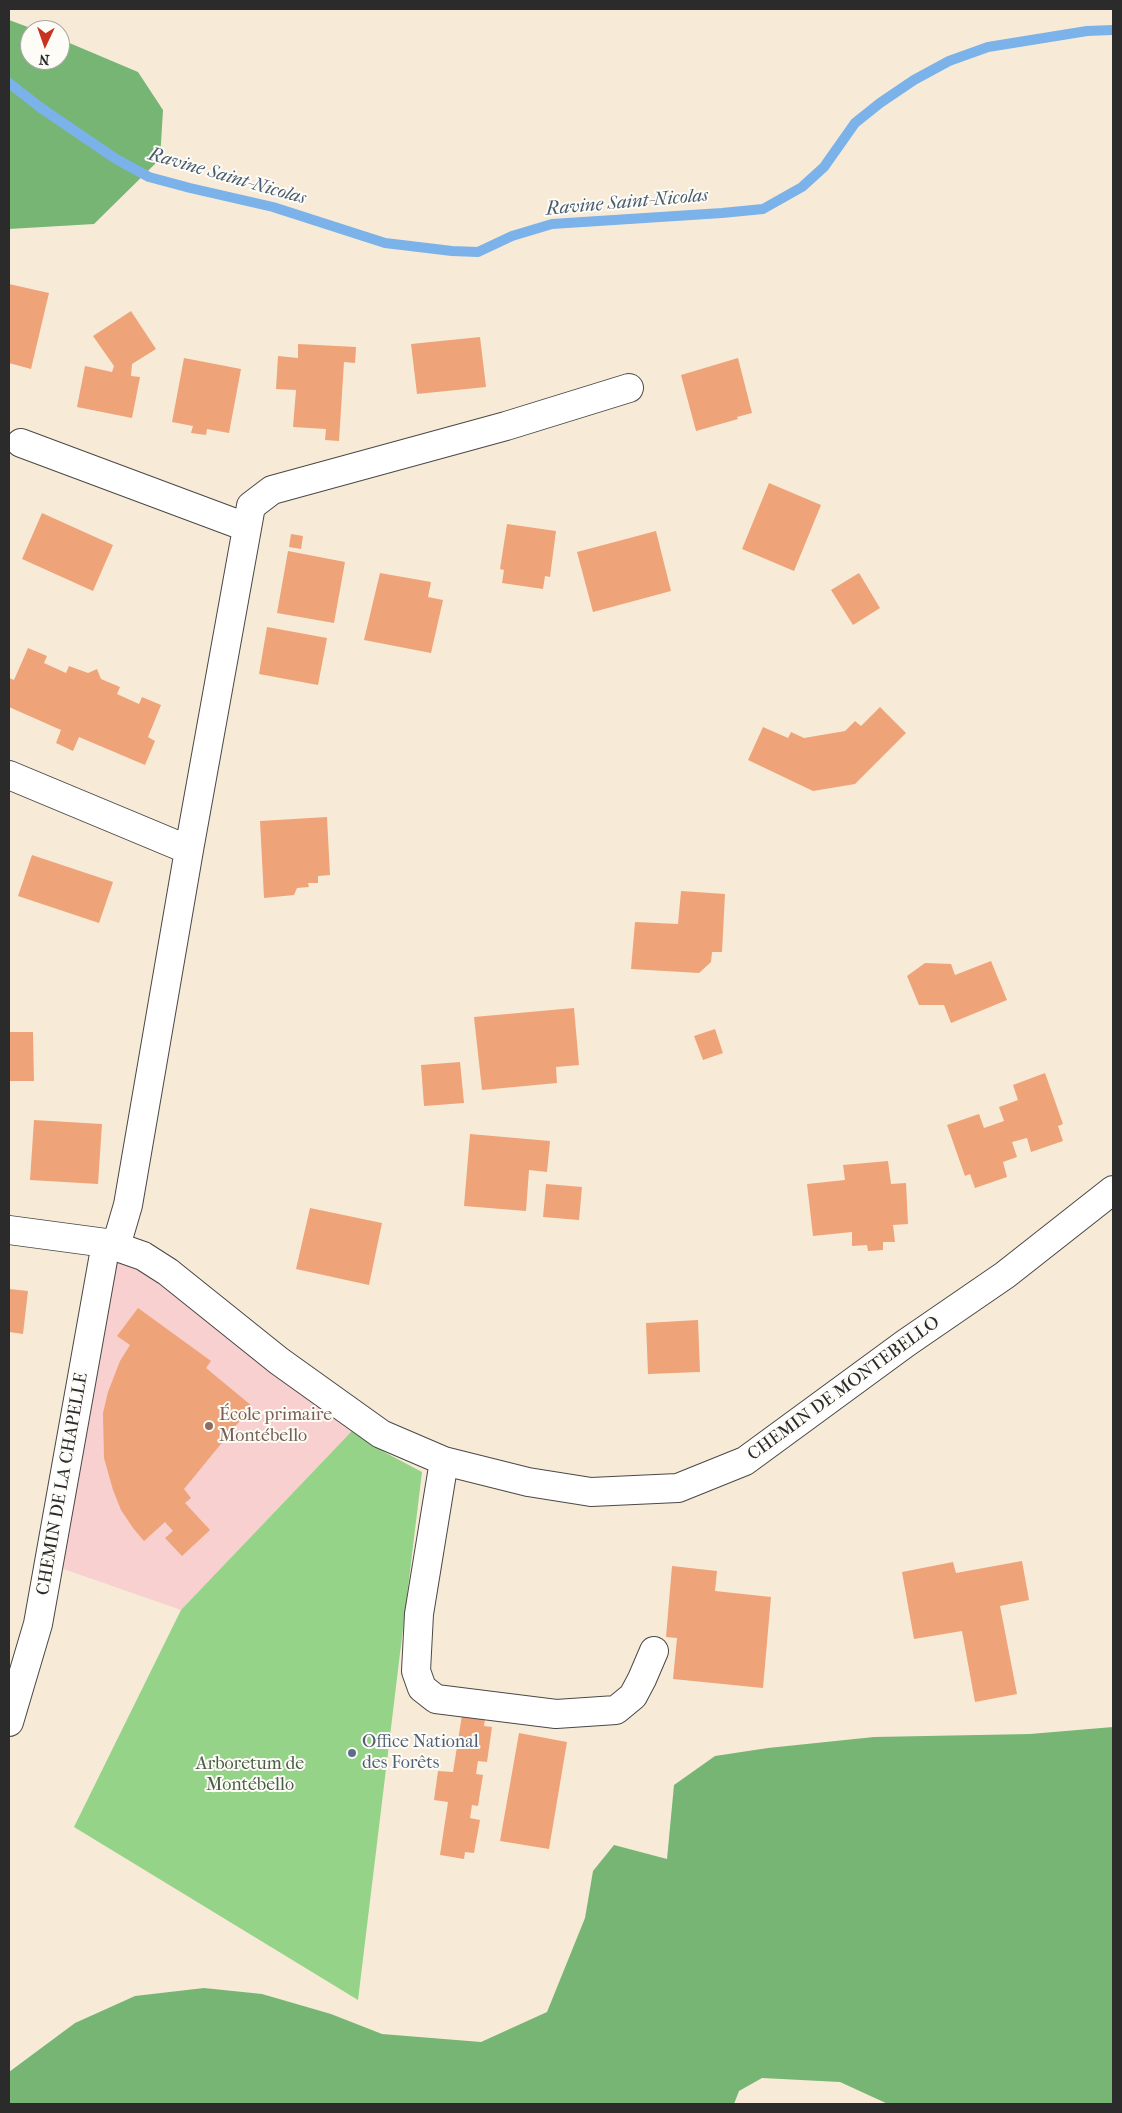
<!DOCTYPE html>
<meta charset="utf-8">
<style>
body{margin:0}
#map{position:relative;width:1122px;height:2113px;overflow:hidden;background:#f7ebd8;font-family:"IM FELL French Canon",serif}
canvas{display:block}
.frame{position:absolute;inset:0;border:10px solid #2b2b2b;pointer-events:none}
.north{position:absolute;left:20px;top:20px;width:50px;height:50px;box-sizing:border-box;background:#fdfcf7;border:1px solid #a9a8a5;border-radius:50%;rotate:183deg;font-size:14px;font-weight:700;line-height:20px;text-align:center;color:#2b2b2b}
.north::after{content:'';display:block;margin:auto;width:18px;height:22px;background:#c8321e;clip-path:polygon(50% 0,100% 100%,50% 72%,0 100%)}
</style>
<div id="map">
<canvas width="1122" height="2113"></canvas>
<div class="frame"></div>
<div class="north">N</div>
</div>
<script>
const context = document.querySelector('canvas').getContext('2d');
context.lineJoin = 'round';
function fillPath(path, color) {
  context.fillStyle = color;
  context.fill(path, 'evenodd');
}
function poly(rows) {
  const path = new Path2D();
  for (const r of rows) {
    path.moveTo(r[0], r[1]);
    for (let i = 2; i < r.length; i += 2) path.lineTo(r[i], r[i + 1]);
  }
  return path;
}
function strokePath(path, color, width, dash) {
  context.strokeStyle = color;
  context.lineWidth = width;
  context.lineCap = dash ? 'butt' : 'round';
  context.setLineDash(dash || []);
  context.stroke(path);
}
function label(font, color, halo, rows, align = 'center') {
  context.font = font + ' "IM FELL French Canon",serif';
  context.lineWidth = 4;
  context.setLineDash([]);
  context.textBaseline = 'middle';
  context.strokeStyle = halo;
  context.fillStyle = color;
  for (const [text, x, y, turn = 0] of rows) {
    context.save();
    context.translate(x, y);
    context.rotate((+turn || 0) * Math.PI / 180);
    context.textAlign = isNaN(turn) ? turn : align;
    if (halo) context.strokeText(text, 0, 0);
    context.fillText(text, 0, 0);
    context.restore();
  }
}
fillPath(poly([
 [99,1243,106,1243,362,1421,181,1610,35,1559]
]), '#f7d0cf');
fillPath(poly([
 [352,1431,386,1453,422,1472,358,2000,74,1827,181,1610]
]), '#94d388');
fillPath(poly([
 [9,20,36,30,30,30,30,60,60,60,60,39,138,72,163,110,160,159,94,224,9,229],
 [1113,1727,1113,2104,888,2104,840,2082,762,2078,739,2091,734,2104,9,2104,9,2072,75,2023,135,1996,204,1988,262,1994,331,2014,382,2034,481,2042,547,2012,585,1918,593,1871,614,1845,667,1859,674,1785,715,1756,768,1748,874,1737,1030,1734]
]), '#77b574');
strokePath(poly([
 [9,83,41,108,116,159,149,177,190,188,273,207,385,243,452,251,478,252,512,236,552,224,722,213,763,209,802,187,824,167,855,123,880,103,914,80,949,61,988,47,1087,31,1113,30]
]), '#7ab2e9', 10);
fillPath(poly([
 [9,284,49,293,31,369,9,363],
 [131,311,156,349,132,364,131,376,140,377,132,418,77,407,85,366,112,372,114,366,93,336],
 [480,337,486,387,417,394,411,344],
 [298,344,356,347,355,363,344,362,339,441,325,440,326,429,293,427,296,390,276,389,278,356,298,358],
 [184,358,241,369,229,433,207,429,206,435,191,433,193,426,172,422],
 [738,358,752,413,737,417,738,419,696,431,681,375],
 [769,483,821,505,794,571,742,549],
 [42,513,113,545,93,591,22,559],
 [507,524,556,531,550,577,545,576,543,589,502,583,504,570,500,569],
 [656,531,671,591,593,612,577,552],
 [291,534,303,536,301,549,289,547],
 [288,551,345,562,334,623,277,613],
 [380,573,431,582,428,597,443,600,431,653,364,640],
 [859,573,880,608,853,625,831,590],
 [267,627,327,638,318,685,259,674],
 [28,648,47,656,44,663,66,673,69,666,88,673,97,669,101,679,120,687,117,694,139,704,142,697,161,705,148,737,155,741,145,765,79,737,73,751,56,743,61,730,9,707,9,678,14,680],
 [880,707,906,733,855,784,813,791,748,760,763,727,788,738,791,732,804,738,845,731,855,721,861,726],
 [327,817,330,875,318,876,318,883,308,883,309,887,297,888,294,895,264,898,260,821],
 [32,855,113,882,99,923,18,896],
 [681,891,725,894,722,952,712,952,711,962,699,973,631,969,635,922,678,924],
 [991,961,1007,1000,951,1023,944,1005,919,1005,907,976,925,963,951,964,955,975],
 [574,1008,579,1065,556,1067,557,1083,482,1090,474,1017],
 [715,1029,723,1053,703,1060,694,1036],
 [9,1032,33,1032,34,1081,9,1081],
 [460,1062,464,1103,424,1106,421,1065],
 [1045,1073,1063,1124,1058,1126,1063,1141,1031,1152,1027,1138,1012,1142,1017,1157,1003,1162,1007,1177,975,1188,970,1174,965,1176,947,1125,979,1114,984,1128,1004,1121,999,1107,1018,1100,1013,1085],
 [34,1120,102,1124,98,1184,30,1180],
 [470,1134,550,1141,547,1172,529,1170,526,1211,464,1206],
 [888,1161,891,1184,906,1183,908,1224,893,1225,895,1242,883,1242,883,1250,868,1251,867,1245,852,1246,852,1232,813,1236,807,1184,845,1180,843,1165],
 [546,1184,582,1187,579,1220,543,1217],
 [310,1208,382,1223,369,1285,296,1269],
 [9,1289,28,1291,23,1334,9,1332],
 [138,1308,211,1361,206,1368,252,1406,184,1489,191,1498,185,1503,210,1530,182,1556,165,1538,173,1531,165,1522,144,1541,133,1528,121,1510,113,1490,104,1458,103,1413,108,1392,120,1361,130,1345,117,1336],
 [698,1320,700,1372,648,1374,646,1323],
 [1022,1561,1029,1600,1000,1606,1017,1694,975,1702,962,1631,914,1639,902,1572,953,1562,956,1573],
 [672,1566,717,1571,715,1591,771,1597,763,1688,673,1679,677,1638,666,1637],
 [462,1715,485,1719,484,1726,492,1727,487,1762,478,1761,476,1774,483,1775,478,1806,472,1805,470,1818,480,1820,474,1853,465,1852,464,1859,440,1855,448,1802,434,1800,438,1771,453,1772],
 [519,1733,567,1742,549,1849,500,1841]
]), '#efa378');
const minor = poly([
 [21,443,246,527],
 [9,775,189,850],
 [9,1230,106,1243,143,1256,168,1272,279,1361,381,1434,444,1461,528,1482,591,1492,678,1488,745,1461,906,1343,1005,1275,1113,1190],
 [116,1246,128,1205,189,850,251,506,272,490,506,426,629,388],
 [444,1461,419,1614,416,1671,422,1688,436,1699,556,1714,616,1710,633,1696,642,1679,654,1651],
 [9,1722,38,1624,106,1243]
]);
strokePath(minor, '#4a4845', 30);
strokePath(minor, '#fff', 28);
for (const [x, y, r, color] of [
 [209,1426,5,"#8d6e63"],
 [352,1753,5,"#5c6f8a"]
]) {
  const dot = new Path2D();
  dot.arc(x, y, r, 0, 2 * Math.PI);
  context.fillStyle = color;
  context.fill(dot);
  strokePath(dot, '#fdfcf7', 2);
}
label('18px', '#2b2b2b', '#fdfcf7', [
 ["CHEMIN DE MONTEBELLO",844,1389,-36],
 ["CHEMIN DE LA CHAPELLE",63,1484,-80]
]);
label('18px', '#785e54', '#fdfcf7', [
 ["École primaire",219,1416],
 ["Montébello",219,1437]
], 'left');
label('18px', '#4e5e75', '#fdfcf7', [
 ["Office National",362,1743],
 ["des Forêts",362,1764]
], 'left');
label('18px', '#4a5d47', '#fdfcf7', [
 ["Arboretum de",250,1765],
 ["Montébello",250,1786]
]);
label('italic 19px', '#475a6e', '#fdfcf7', [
 ["Ravine Saint-Nicolas",227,177,16],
 ["Ravine Saint-Nicolas",627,203,-5]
]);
</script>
